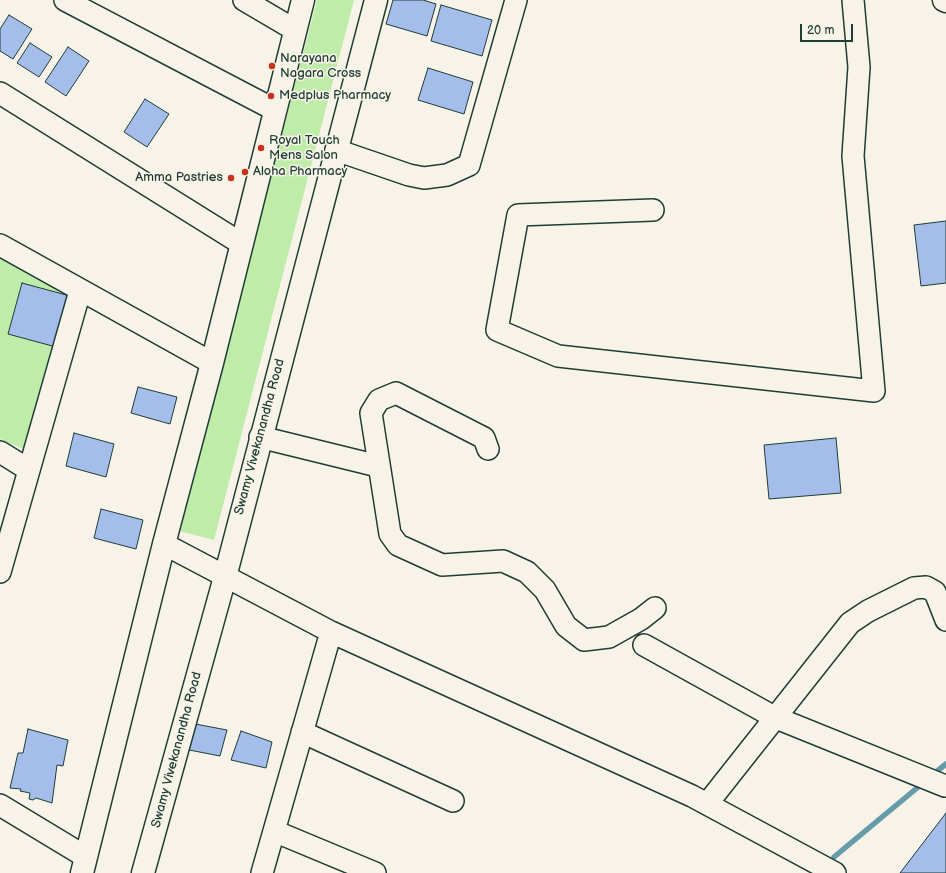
<!DOCTYPE html>
<style>
body{margin:0}
#map{position:relative;width:946px;height:873px;overflow:hidden;background:#f7f3e8;font-family:"Balsamiq Sans",sans-serif}
canvas{display:block}
.scale{position:absolute;left:800px;top:24px;width:53px;height:18px;box-sizing:border-box;border:2px solid #1f3d34;border-top:0;padding-left:5px;font-size:12px;line-height:14px;white-space:nowrap;color:#1f3d34;-webkit-text-stroke:3px #f7f3e8;paint-order:stroke}
</style>
<div id="map">
<canvas width="946" height="873"></canvas>
<div class="scale">20 m</div>
</div>
<script>
const context = document.querySelector('canvas').getContext('2d');
context.lineJoin = 'round';
function fillPath(path, color) {
  context.fillStyle = color;
  context.fill(path, 'evenodd');
}
function poly(rows) {
  const path = new Path2D();
  for (const r of rows) {
    path.moveTo(r[0], r[1]);
    for (let i = 2; i < r.length; i += 2) path.lineTo(r[i], r[i + 1]);
  }
  return path;
}
function strokePath(path, color, width, dash) {
  context.strokeStyle = color;
  context.lineWidth = width;
  context.lineCap = dash ? 'butt' : 'round';
  context.setLineDash(dash || []);
  context.stroke(path);
}
function label(font, color, halo, rows, align = 'center') {
  context.font = font + ' "Balsamiq Sans",sans-serif';
  context.lineWidth = 3;
  context.setLineDash([]);
  context.textBaseline = 'middle';
  context.strokeStyle = halo;
  context.fillStyle = color;
  for (const [text, x, y, turn = 0] of rows) {
    context.save();
    context.translate(x, y);
    context.rotate((+turn || 0) * Math.PI / 180);
    context.textAlign = isNaN(turn) ? turn : align;
    if (halo) context.strokeText(text, 0, 0);
    context.fillText(text, 0, 0);
    context.restore();
  }
}
fillPath(poly([
 [317,0,354,0,214,540,179,531],
 [0,251,73,292,28,451,0,439]
]), '#bfeca9');
strokePath(poly([
 [931,776,946,764],
 [834,857,923,783]
]), '#669ba9', 5.5);
const building = poly([
 [393,0,423,0,436,4,427,36,386,24,393,0],
 [441,5,492,20,482,56,431,41,441,5],
 [9,15,32,29,13,59,0,51,0,29,9,15],
 [30,43,52,57,39,77,17,63,30,43],
 [68,47,89,61,66,96,45,82,68,47],
 [428,68,473,82,464,114,418,100,428,68],
 [145,99,169,114,147,147,124,132,145,99],
 [946,221,946,283,921,286,914,225,946,221],
 [22,283,70,296,56,347,8,334,22,283],
 [138,387,177,397,170,424,131,413,138,387],
 [74,433,114,444,106,477,66,466,74,433],
 [836,438,841,493,769,499,764,445,836,438],
 [101,509,143,520,136,549,94,538,101,509],
 [190,723,227,730,220,756,184,749,190,723],
 [28,729,68,740,63,766,57,765,52,803,36,798,33,800,29,799,30,793,20,791,21,789,10,788,18,753,23,753,28,729],
 [241,731,272,742,266,768,231,760,241,731],
 [946,813,946,873,900,873,946,813]
]);
fillPath(building, '#a4bdea');
strokePath(building, '#1f3d34', 1);
const street = poly([
 [65,0,275,110],
 [244,0,295,30],
 [0,93,242,244],
 [336,150,409,175,424,178,447,175,469,165,516,0],
 [653,210,518,215,497,330,558,356,874,391,853,156,859,67,853,0],
 [0,245,212,363],
 [260,437,378,466],
 [488,449,484,438,396,393,379,400,371,413,390,534,398,545,442,565,503,561,527,572,545,590,566,626,584,640,609,637,641,619,655,608],
 [0,452,29,470],
 [164,544,331,632,692,796,835,873],
 [0,572,80,291],
 [644,645,774,717,945,786],
 [302,732,453,801],
 [707,804,850,623,868,611,914,588,926,587,935,592,946,620],
 [0,805,86,857],
 [274,831,375,873],
 [262,873,331,632]
]);
const secondary = poly([
 [944,0,946,1],
 [82,873,164,544,212,363,303,0],
 [143,873,225,577,376,0]
]);
strokePath(street, '#1f3d34', 24);
strokePath(secondary, '#1f3d34', 25);
strokePath(street, '#f7f3e8', 21);
strokePath(secondary, '#f7f3e8', 22);
for (const [x, y, r, color] of [
 [272,66,4,"#c8321e"],
 [271,96,4,"#c8321e"],
 [261,148,4,"#c8321e"],
 [245,172,4,"#c8321e"],
 [231,178,4,"#c8321e"]
]) {
  const dot = new Path2D();
  dot.arc(x, y, r, 0, 2 * Math.PI);
  context.fillStyle = color;
  context.fill(dot);
  strokePath(dot, '#f7f3e8', 1.5);
}
label('13px', '#1f3d34', '#f7f3e8', [
 ["Narayana",280,59],
 ["Nagara Cross",280,74],
 ["Medplus Pharmacy",279,96],
 ["Royal Touch",269,141],
 ["Mens Salon",269,156],
 ["Aloha Pharmacy",253,172],
 ["Amma Pastries",223,178,"right"]
], 'left');
label('13px', '#1f3d34', '#f7f3e8', [
 ["Swamy Vivekanandha Road",260,437,-75],
 ["Swamy Vivekanandha Road",177,750,-75]
]);
</script>
